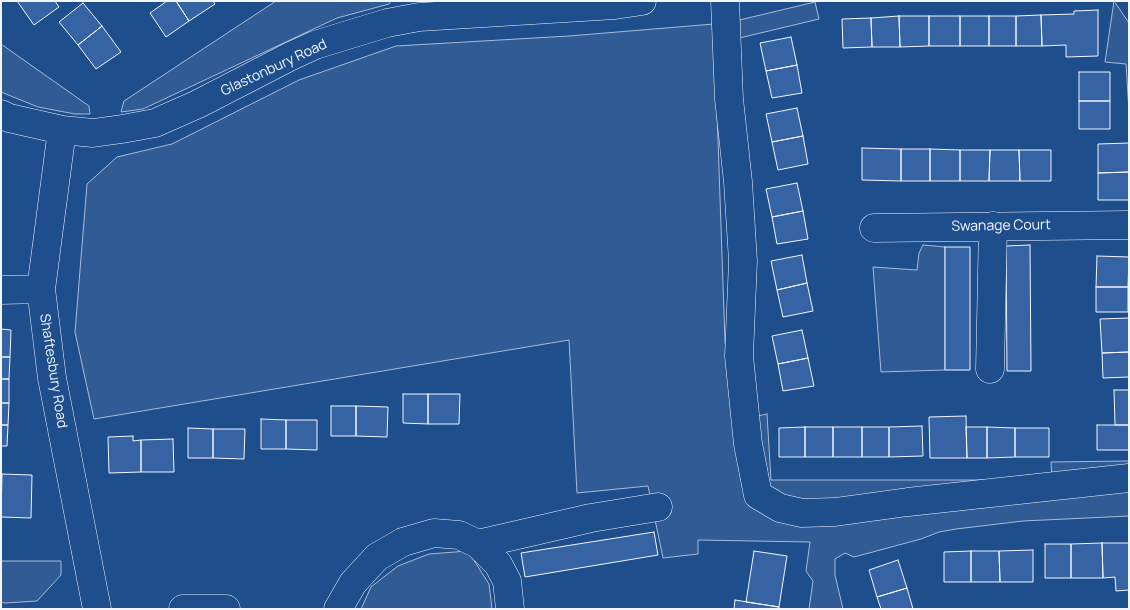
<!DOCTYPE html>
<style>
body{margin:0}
#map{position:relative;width:1130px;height:610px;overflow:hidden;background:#1f4e8c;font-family:Manrope,sans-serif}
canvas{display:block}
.frame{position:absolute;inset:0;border:2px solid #f2f6ff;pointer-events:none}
</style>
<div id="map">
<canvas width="1130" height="610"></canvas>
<div class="frame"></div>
</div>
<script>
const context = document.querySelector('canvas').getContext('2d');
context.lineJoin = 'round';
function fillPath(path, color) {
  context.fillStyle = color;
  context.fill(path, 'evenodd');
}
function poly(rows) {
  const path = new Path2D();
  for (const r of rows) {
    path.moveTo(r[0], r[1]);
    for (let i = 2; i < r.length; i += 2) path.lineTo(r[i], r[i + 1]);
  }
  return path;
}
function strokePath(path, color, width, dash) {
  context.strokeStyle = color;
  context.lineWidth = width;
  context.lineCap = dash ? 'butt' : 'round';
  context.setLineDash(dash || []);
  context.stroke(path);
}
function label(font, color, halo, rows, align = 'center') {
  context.font = font + ' Manrope,sans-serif';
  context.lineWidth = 4;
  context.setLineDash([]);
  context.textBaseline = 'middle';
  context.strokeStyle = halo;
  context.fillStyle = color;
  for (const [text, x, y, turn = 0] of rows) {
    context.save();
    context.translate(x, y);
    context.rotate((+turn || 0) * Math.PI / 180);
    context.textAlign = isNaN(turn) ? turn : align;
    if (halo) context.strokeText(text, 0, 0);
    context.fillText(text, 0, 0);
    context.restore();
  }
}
const built = poly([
 [276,1,391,1,389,4,337,18,143,109,121,112,124,101,276,1],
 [1114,1,1129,23,1129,112,1126,64,1105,62,1114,1],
 [815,2,819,19,731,40,731,22,815,2],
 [714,24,725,342,746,477,761,505,1129,484,1129,516,1023,521,956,529,939,532,921,539,854,557,845,553,835,559,835,575,843,609,809,609,813,581,806,571,810,542,698,540,698,554,663,558,648,486,577,493,569,340,94,419,75,332,87,184,117,157,172,144,299,80,396,46,569,36,714,24],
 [1,44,89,106,90,114,75,114,38,107,1,92,1,44],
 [923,245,945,247,945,370,881,372,873,267,917,270,919,253,923,245],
 [767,414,771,480,1049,480,1029,485,789,502,764,486,748,418,767,414],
 [1129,461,1129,472,1052,480,1051,462,1129,461],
 [468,551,489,584,492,609,361,609,371,587,398,566,429,554,468,551],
 [1,561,61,561,61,575,37,601,5,603,1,602,1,561]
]);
fillPath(built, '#305b95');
strokePath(built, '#a8bbd7', 1);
const building = poly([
 [17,1,55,1,59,7,34,25,17,1],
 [167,1,176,1,189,21,166,37,150,13,167,1],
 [176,1,213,1,215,4,189,21,176,1],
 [83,3,102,26,78,45,59,22,83,3],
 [1098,10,1098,56,1066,57,1066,45,1042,46,1041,15,1074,14,1074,11,1098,10],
 [1041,15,1042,46,1016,46,1016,16,1041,15],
 [899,16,900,47,872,47,871,18,899,16],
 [899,16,929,16,929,46,900,47,899,16],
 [929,16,960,16,960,46,929,46,929,16],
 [960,16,989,16,989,46,960,46,960,16],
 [989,16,1016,16,1016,46,989,46,989,16],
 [871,18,872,47,843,48,842,19,871,18],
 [102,26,121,52,96,69,78,45,102,26],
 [791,37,797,65,766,71,760,43,791,37],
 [797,65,802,93,772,98,766,71,797,65],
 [1079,72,1110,72,1110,101,1079,101,1079,72],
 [1079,101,1110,101,1110,129,1079,129,1079,101],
 [797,108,803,136,772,142,766,114,797,108],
 [803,136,808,164,778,170,772,142,803,136],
 [1129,143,1129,172,1098,173,1098,144,1129,143],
 [862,148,901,149,901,181,862,180,862,148],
 [901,149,930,149,930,181,901,181,901,149],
 [930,149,960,150,960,181,930,181,930,149],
 [960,150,990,150,989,181,960,181,960,150],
 [990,150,1019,150,1020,181,989,181,990,150],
 [1019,150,1051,150,1051,181,1020,181,1019,150],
 [1129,172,1129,200,1098,200,1098,173,1129,172],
 [797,183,803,211,772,217,766,189,797,183],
 [803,211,808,239,777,244,772,217,803,211],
 [1030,245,1031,371,1007,371,1006,246,1030,245],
 [945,247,970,247,970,370,945,370,945,247],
 [802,255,807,283,777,290,771,261,802,255],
 [1097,256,1129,257,1128,287,1096,287,1097,256],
 [807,283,813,311,783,317,777,290,807,283],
 [1096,287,1128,287,1128,312,1096,312,1096,287],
 [1129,318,1129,352,1102,353,1100,319,1129,318],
 [1,329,11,330,10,357,1,357,1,329],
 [802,330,808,358,778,364,772,336,802,330],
 [1129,352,1129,377,1103,378,1102,353,1129,352],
 [1,357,10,357,9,379,1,379,1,357],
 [808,358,814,386,783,391,778,364,808,358],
 [1,379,9,379,9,403,1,403,1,379],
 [1114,390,1129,390,1129,425,1115,425,1114,390],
 [403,394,428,394,428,424,403,423,403,394],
 [428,394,460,394,459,424,428,424,428,394],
 [1,403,9,403,8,425,1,425,1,403],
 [331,406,356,406,356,436,331,436,331,406],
 [356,406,388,407,387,437,356,436,356,406],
 [966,416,967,458,930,458,929,417,966,416],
 [261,419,286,420,286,449,261,449,261,419],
 [286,420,317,420,317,450,286,449,286,420],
 [1,425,8,425,7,446,1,446,1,425],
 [1097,425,1129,425,1129,450,1097,450,1097,425],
 [922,426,923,456,889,457,889,427,922,426],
 [805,427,833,427,833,457,805,457,805,427],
 [805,427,805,457,779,457,779,428,805,427],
 [833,427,862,427,862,457,833,457,833,427],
 [862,427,889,427,889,457,862,457,862,427],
 [966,427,987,427,987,458,967,458,966,427],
 [987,427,1015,428,1015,457,987,458,987,427],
 [188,428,213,429,213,458,188,458,188,428],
 [1015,428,1049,428,1049,457,1015,457,1015,428],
 [213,429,245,429,244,459,213,458,213,429],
 [133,436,133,441,141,440,141,472,109,473,108,437,133,436],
 [173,439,174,472,141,472,141,440,173,439],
 [2,474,32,475,31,518,1,517,2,474],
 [654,532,658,555,525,577,521,553,654,532],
 [1102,543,1129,543,1129,590,1116,591,1115,577,1103,578,1102,543],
 [1102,543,1103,578,1071,578,1071,544,1102,543],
 [1045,544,1071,544,1071,578,1045,578,1045,544],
 [1033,550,1033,582,1000,582,999,551,1033,550],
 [754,551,787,556,779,607,746,602,754,551],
 [971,551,999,551,1000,582,971,582,971,551],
 [971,551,971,582,944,582,944,552,971,551],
 [898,560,907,588,877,597,869,570,898,560],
 [907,588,913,609,881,609,877,597,907,588],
 [735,600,779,607,779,609,734,609,735,600]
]);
fillPath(building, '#3563a3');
strokePath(building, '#f2f6ff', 1);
const minor = poly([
 [725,1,729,99,738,182,743,261,739,356,748,444,758,495,780,508,802,513,835,512,908,502,1129,478],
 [1,114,9,118,62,130,93,133,122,129,155,123,198,104,291,56,315,45,387,23,419,17,615,5,642,1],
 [62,130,41,289,52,378,97,609],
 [874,228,1129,225],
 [1,290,41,289],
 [990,369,993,226],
 [478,544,591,518,658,507],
 [183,609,226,609],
 [338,609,353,583,377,557,403,542,434,533,459,535,478,544,498,564,507,581,510,609]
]);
strokePath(minor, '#f2f6ff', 29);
strokePath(minor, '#1f4e8c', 28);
label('14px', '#f2f6ff', '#1f4e8c', [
 ["Glastonbury Road",274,68,-25],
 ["Swanage Court",1001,226,-1],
 ["Shaftesbury Road",53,371,81]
]);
</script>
